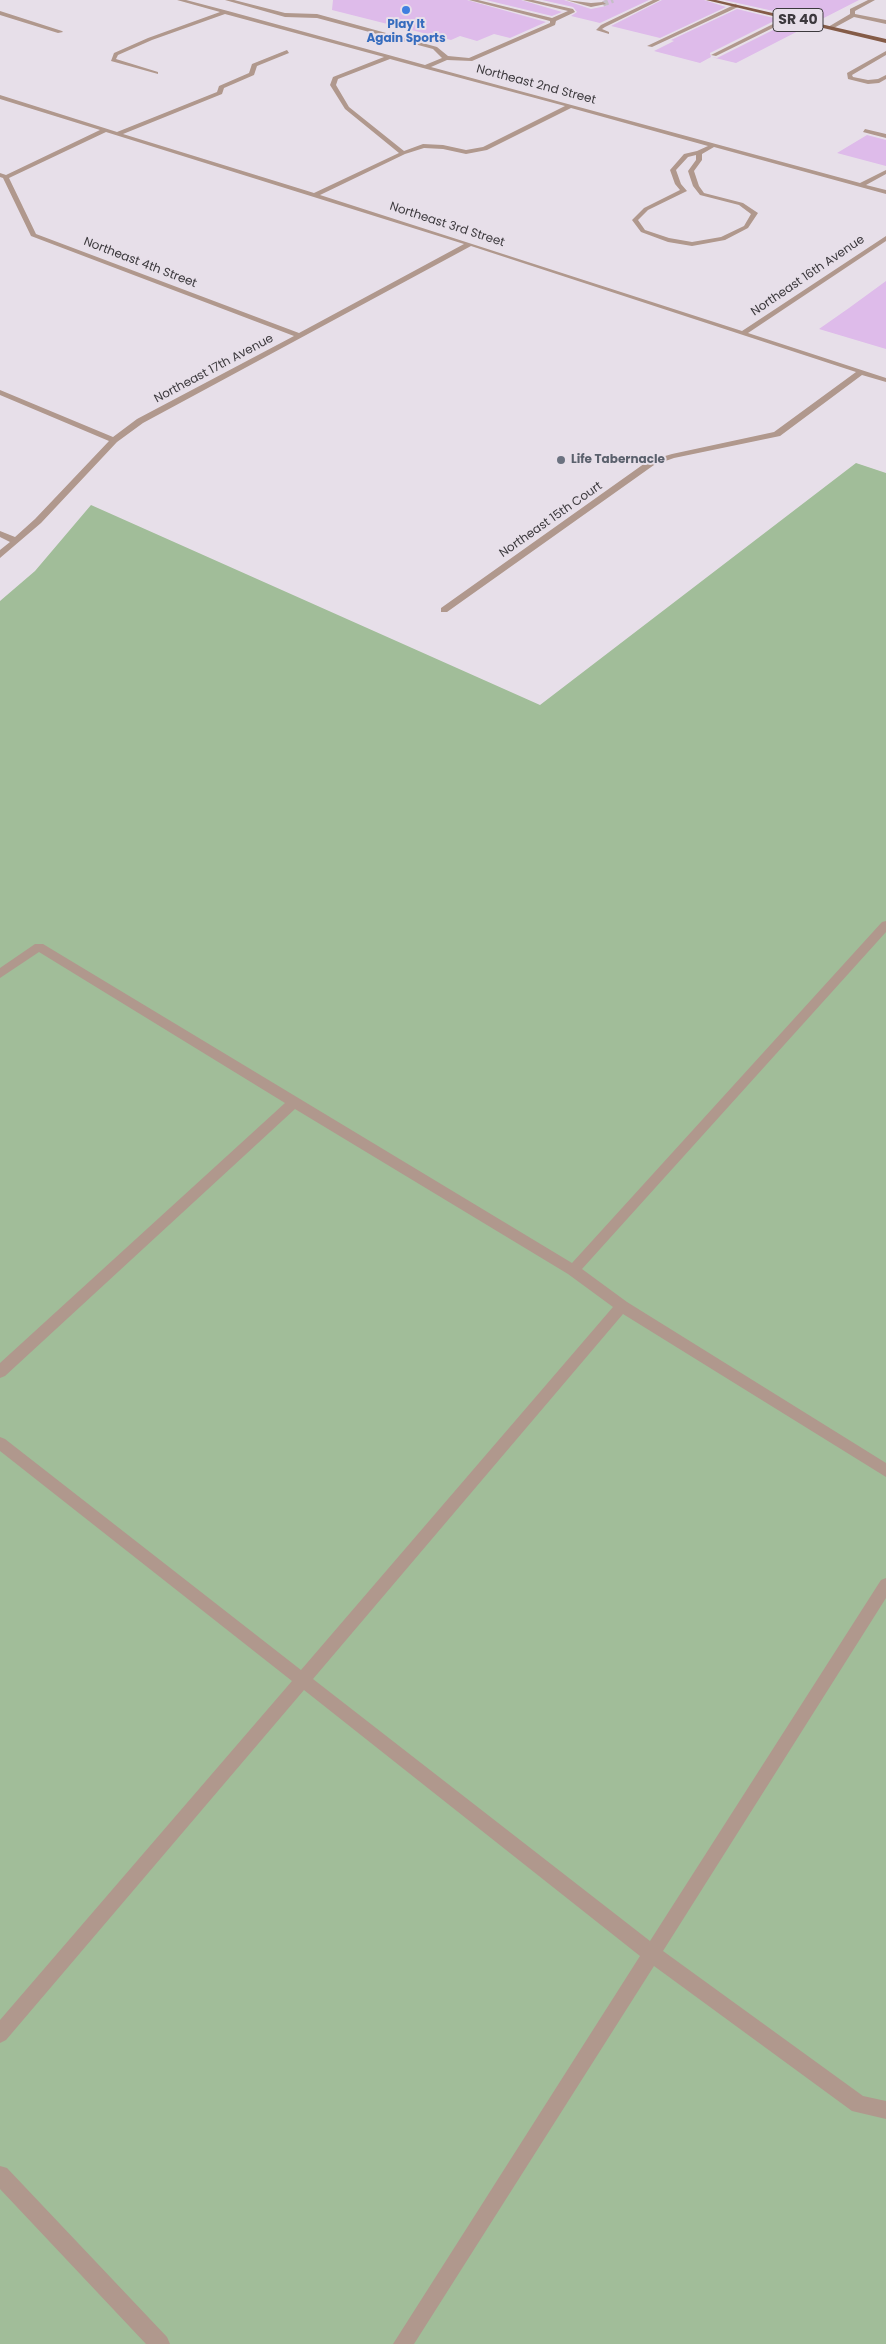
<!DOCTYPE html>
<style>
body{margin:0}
canvas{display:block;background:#e7dfe9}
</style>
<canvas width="886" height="2344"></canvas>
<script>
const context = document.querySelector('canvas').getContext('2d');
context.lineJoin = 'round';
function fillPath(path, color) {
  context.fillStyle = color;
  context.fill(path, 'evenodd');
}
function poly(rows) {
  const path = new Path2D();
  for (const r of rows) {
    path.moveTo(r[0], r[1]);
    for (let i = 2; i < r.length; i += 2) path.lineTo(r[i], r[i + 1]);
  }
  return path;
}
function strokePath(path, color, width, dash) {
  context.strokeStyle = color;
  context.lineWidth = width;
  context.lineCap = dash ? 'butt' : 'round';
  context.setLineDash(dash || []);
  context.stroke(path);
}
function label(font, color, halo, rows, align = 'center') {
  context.font = font + ' Poppins,sans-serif';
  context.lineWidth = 4;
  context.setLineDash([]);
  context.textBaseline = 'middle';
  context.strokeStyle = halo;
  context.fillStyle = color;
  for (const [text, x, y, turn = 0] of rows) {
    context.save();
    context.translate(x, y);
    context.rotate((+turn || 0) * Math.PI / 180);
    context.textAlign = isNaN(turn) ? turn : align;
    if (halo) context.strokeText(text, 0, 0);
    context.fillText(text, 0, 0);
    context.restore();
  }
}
fillPath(poly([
 [856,463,886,473,886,2344,0,2344,0,601,35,571,91,505,540,705]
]), '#a1bd99');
fillPath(poly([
 [333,0,467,0,546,22,510,38,494,34,477,41,460,36,451,40,332,10],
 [486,0,521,0,562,12,552,16],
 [542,0,564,0,591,9,606,6,608,4,603,0,582,0,649,0,600,23,571,16,577,12,573,7],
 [662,0,704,0,726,7,660,38,611,26],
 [724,0,859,0,818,21],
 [737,9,778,19,710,53,711,57,717,58,789,22,808,26,736,63,711,57,700,63,654,51,674,41,671,40],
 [867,135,886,140,886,166,837,153],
 [886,281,886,349,819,329,849,308]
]), '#debbea');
strokePath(poly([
 [603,4,613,0]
]), '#c5bec7', 5.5, [5.5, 3]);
fillPath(poly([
 [177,0,186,0,228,11,425,65,442,58,433,49,317,18,285,17,225,0,234,0,285,13,317,14,437,47,448,56,469,58,550,23,550,21,469,0,478,0,552,18,568,11,523,0,533,0,573,9,575,12,556,21,555,25,472,61,447,60,431,67,860,183,886,170,886,174,866,185,886,190,886,194,714,147,702,154,702,160,694,171,699,186,704,193,743,203,758,213,748,228,725,240,692,246,668,242,641,232,632,220,644,208,680,190,675,184,670,170,684,154,697,151,708,146,571,108,487,150,466,154,443,149,424,148,405,154,320,195,742,331,886,236,886,241,748,333,886,378,886,382,862,375,780,436,674,458,654,465,447,612,441,612,441,608,648,461,672,454,774,432,856,372,471,246,143,423,117,442,41,523,0,558,0,550,10,542,0,537,0,531,15,537,35,519,109,441,0,395,0,390,113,437,137,419,294,336,31,236,3,178,0,177,0,173,6,175,100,130,0,99,0,95,117,132,217,92,219,86,249,73,252,64,287,50,289,53,257,66,254,75,224,88,222,94,123,134,314,193,399,153,345,109,330,85,333,77,384,57,225,14,152,40,118,55,116,59,158,72,158,74,111,61,114,53,148,38,220,12,177,0],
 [390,59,423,68,565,106,483,147,466,150,443,145,423,144,404,151,349,107,336,85,338,79,390,59],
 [106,132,464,244,299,333,36,234,9,178,106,132],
 [696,155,696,160,688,171,693,186,700,195,739,205,751,214,744,226,721,237,692,242,669,238,645,230,638,220,648,210,687,191,681,184,676,170,688,157,696,155],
 [566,0,591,3,603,2,606,4,591,7,566,0],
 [653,0,660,0,605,27,602,29,609,32,609,34,596,30,601,25,653,0],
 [868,0,875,0,855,11,855,14,886,20,886,24,854,17,832,29,828,29,828,27,850,14,850,9,868,0],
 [736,4,738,7,652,47,647,46,736,4],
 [0,11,62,31,63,32,58,33,0,15,0,11],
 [789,16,791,19,716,56,711,55,789,16],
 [886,51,886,55,852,75,853,77,868,80,878,79,886,75,886,79,879,83,868,84,848,79,847,73,886,51],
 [865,129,886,134,886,138,863,132,865,129],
 [886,921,886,932,582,1269,627,1302,886,1463,886,1477,623,1314,313,1679,650,1941,881,1580,886,1578,886,1598,663,1951,863,2096,886,2101,886,2119,852,2111,654,1966,414,2344,393,2344,640,1956,304,1690,6,2040,0,2043,0,2020,292,1681,0,1451,0,1437,5,1439,301,1670,613,1307,568,1274,295,1109,5,1376,0,1378,0,1363,285,1103,39,952,0,978,0,968,35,944,43,944,572,1263,882,922,886,921],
 [0,2166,7,2168,167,2337,170,2344,146,2344,0,2189,0,2166]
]), '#b0988d');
fillPath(poly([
 [706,0,716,0,886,39,886,43,706,0]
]), '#845b47');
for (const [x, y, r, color] of [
 [406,10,5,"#3f7fe0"],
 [561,460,5,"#6b7280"]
]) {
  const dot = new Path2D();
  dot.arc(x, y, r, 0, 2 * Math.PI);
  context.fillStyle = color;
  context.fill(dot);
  strokePath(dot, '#e7dfe9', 2);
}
label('bold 12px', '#366cbe', '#e7dfe9', [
 ["Play It",406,25],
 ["Again Sports",406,39]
]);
label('12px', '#3c393d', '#e7dfe9', [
 ["Northeast 2nd Street",536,85,15],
 ["Northeast 3rd Street",447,225,18],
 ["Northeast 4th Street",140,263,21],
 ["Northeast 16th Avenue",808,276,-34],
 ["Northeast 17th Avenue",214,369,-28],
 ["Northeast 15th Court",551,520,-35]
]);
label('bold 12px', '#5b616d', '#e7dfe9', [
 ["Life Tabernacle",571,460]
], 'left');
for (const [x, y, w] of [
 [798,20,50]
]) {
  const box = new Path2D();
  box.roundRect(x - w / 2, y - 11.5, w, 23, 4);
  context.fillStyle = '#e7dfe9';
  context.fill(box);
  strokePath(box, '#3c393d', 1);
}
label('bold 14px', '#3c393d', null, [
 ["SR 40",798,20]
]);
</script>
